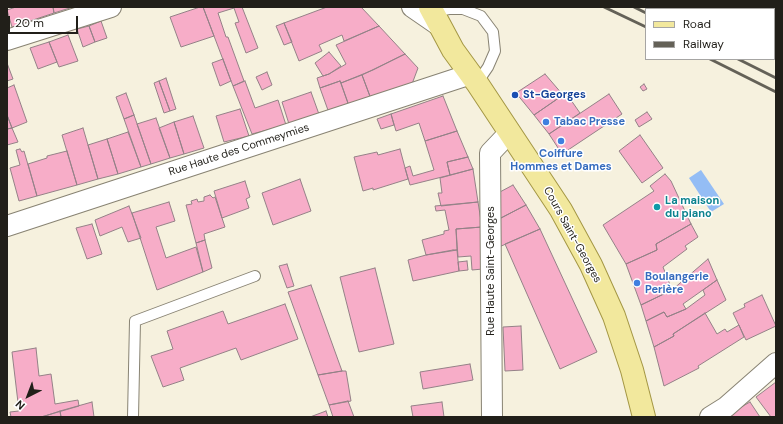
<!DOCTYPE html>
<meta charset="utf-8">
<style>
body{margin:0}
#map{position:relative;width:783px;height:424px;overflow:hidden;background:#f6f1de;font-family:"DM Sans",sans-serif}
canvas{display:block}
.frame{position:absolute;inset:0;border:8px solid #211f19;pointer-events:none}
.legend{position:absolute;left:645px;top:8px;width:130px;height:52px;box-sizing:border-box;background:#fff;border:1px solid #a6a5a3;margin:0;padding:5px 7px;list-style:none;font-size:12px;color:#211f19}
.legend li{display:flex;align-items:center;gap:8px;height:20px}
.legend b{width:20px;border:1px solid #a6a5a3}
.north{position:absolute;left:8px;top:376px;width:40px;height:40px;-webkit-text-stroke:3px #fff;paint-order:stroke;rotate:222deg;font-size:11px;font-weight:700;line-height:16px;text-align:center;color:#211f19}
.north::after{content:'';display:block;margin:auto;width:14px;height:18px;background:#211f19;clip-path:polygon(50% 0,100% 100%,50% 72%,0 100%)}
.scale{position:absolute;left:8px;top:16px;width:70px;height:18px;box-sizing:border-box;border:2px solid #211f19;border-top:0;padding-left:5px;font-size:12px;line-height:14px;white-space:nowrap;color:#211f19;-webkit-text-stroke:3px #fff;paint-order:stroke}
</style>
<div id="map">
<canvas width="783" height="424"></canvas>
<div class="frame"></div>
<ul class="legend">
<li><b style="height:5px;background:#f2e89d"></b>Road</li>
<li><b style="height:5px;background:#646157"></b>Railway</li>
</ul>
<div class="north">N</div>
<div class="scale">20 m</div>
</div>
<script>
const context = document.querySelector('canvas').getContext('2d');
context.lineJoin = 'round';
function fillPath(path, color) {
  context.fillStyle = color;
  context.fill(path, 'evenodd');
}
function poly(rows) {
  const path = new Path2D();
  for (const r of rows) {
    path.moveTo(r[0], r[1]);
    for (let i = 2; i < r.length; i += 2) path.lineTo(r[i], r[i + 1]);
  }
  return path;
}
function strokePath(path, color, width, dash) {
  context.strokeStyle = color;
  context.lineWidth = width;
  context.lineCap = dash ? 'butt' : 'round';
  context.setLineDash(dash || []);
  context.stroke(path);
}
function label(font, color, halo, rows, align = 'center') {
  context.font = font + ' "DM Sans",sans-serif';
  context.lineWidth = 3;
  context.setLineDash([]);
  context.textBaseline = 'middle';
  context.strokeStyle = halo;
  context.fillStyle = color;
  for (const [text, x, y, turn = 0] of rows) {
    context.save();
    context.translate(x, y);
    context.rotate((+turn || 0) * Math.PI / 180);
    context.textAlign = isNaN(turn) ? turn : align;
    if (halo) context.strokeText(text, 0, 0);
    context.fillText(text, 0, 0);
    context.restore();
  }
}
fillPath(poly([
 [701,170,724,204,711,212,689,178]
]), '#94bdf5');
const building = poly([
 [16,7,53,7,54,13,12,27,7,10,16,7],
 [53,7,73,7,54,13,53,7],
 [200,7,203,7,214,36,181,47,170,17,200,7],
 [203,7,242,7,258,48,246,53,235,23,239,22,234,8,218,13,226,37,228,37,244,81,233,86,203,7],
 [327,7,361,7,379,26,344,41,342,35,319,45,322,51,299,61,284,23,327,7],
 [101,21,107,38,95,42,89,26,101,21],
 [284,23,292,42,284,45,276,26,284,23],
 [89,26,95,42,83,47,77,29,89,26],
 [379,26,405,54,373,70,341,83,340,81,320,88,317,78,329,74,346,64,336,45,379,26],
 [68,35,78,61,59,67,49,42,68,35],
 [49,42,57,62,38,69,30,48,49,42],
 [329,52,341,66,329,74,323,76,315,63,329,52],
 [405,54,418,68,412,84,371,99,362,75,405,54],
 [223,59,231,81,220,86,212,63,223,59],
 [7,63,13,79,7,81,7,63],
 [267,72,272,85,262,90,256,77,267,72],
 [545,74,563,95,534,115,516,93,545,74],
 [362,75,371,99,349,106,341,83,362,75],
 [166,78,176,109,170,111,159,81,166,78],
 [159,81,170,111,164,113,154,83,159,81],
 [245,81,255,108,278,100,286,125,252,134,233,86,245,81],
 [340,81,349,106,329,113,320,88,340,81],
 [644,84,647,89,643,91,640,87,644,84],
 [14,85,27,122,12,128,7,115,7,88,14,85],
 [311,92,320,117,289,124,282,102,311,92],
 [126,93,134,115,124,119,116,97,126,93],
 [566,93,580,113,549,134,534,115,566,93],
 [609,94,622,114,562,154,549,134,609,94],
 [443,96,457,131,425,141,419,123,396,131,391,114,443,96],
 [240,109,249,136,224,142,216,116,240,109],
 [647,112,652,119,639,127,635,120,647,112],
 [391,114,394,125,381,129,377,119,391,114],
 [7,115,12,128,7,129,7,115],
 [134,115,151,164,141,167,124,119,134,115],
 [193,116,204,148,184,154,174,122,193,116],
 [156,118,170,158,151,164,137,124,156,118],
 [174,122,184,154,170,158,159,128,174,122],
 [12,128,18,142,7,145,7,129,12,128],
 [83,128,98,179,77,185,62,135,83,128],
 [457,131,468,157,447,162,450,175,410,185,405,168,410,166,413,176,434,170,425,141,457,131],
 [128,132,141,167,118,174,107,139,128,132],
 [640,135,663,168,642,183,619,151,640,135],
 [107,139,118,174,98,179,88,145,107,139],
 [20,149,22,152,24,151,37,196,19,201,10,168,20,165,16,150,20,149],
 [400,149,408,179,373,190,373,188,363,191,354,157,377,152,378,155,400,149],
 [67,151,77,185,37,196,28,164,47,158,47,156,67,151],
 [468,157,473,169,450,175,447,162,468,157],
 [473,169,478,202,441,206,438,193,442,193,440,178,473,169],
 [665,174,671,181,691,224,656,244,657,250,626,264,603,225,654,191,650,186,665,174],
 [300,179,311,211,273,225,262,193,300,179],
 [245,181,250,197,246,199,249,208,222,218,214,191,245,181],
 [513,185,526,205,499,219,498,193,513,185],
 [210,195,213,198,215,197,225,227,204,234,205,240,196,243,186,205,192,204,191,201,197,199,198,202,204,201,204,197,210,195],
 [169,202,175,221,156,227,166,258,196,247,203,272,157,290,132,213,169,202],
 [478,202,482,227,456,229,457,250,426,255,422,240,444,234,444,231,449,230,445,210,436,211,435,206,478,202],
 [526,205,540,229,499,247,499,219,526,205],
 [129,206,141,238,128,242,122,227,100,236,95,220,129,206],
 [92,224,102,254,87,259,76,228,92,224],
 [691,224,698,237,685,246,687,249,663,267,672,290,641,305,626,264,657,250,656,244,691,224],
 [482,227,483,269,472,270,471,256,458,257,456,229,482,227],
 [540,229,597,352,560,369,505,244,540,229],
 [205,240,212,268,203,272,196,243,205,240],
 [453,250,457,250,459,271,413,281,408,260,426,255,453,250],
 [708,259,717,280,683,304,686,309,667,317,664,312,646,321,641,305,672,290,708,259],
 [467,261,468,270,459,271,458,262,467,261],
 [287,264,294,286,287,288,279,266,287,264],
 [375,268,394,344,359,352,340,277,375,268],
 [717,280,726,300,673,334,674,336,654,347,646,321,664,312,667,317,686,309,705,295,703,290,717,280],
 [311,285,342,371,318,375,288,292,311,285],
 [762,295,776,326,746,340,733,313,745,307,744,304,762,295],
 [285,304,298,339,241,360,236,348,180,368,184,380,163,387,151,356,173,349,167,331,223,311,228,324,285,304],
 [705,313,717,334,725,329,727,332,739,325,744,337,698,366,699,368,664,386,654,347,674,336,673,334,705,313],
 [521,326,523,370,505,371,503,327,521,326],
 [36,348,39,376,51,374,55,404,78,400,79,406,41,417,11,417,10,412,19,411,12,352,36,348],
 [470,364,473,380,423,389,420,372,470,364],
 [342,371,346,371,351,401,329,405,318,375,342,371],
 [776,382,776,417,771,417,756,397,776,382],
 [348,401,354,417,333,417,329,405,348,401],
 [92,402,94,417,61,417,60,411,92,402],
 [442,402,444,417,413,417,411,406,442,402],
 [750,402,760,417,731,417,729,414,750,402],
 [60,411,61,417,41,417,45,416,60,411],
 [326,411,328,417,310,417,326,411]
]);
fillPath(building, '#f7adc8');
strokePath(building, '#948187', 1);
const lane = poly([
 [432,12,449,9,463,9,481,16,493,32,495,51,488,67,477,83],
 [133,417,135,321,255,276]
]);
const street = poly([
 [412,7,441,27],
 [7,40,111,7],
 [7,226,471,74],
 [492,417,490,153,510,132],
 [710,417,726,407,776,363]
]);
const primary = poly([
 [430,7,453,50,477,83,561,210,591,265,614,316,632,370,644,417]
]);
strokePath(lane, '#888373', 12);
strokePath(street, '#888373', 22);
strokePath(primary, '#a49744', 24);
strokePath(lane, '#fff', 10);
strokePath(street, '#fff', 20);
strokePath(primary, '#f2e89d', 22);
strokePath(poly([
 [604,7,646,27],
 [634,7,646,13],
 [710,59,776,92],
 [738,59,776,78]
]), '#646157', 3);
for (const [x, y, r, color] of [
 [515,95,4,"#1a4fb4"],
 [546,122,4,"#3f7fe0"],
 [561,141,4,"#3f7fe0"],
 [657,207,4,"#0f9aa8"],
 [637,283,4,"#3f7fe0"]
]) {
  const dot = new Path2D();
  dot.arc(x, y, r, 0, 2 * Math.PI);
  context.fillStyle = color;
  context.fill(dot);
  strokePath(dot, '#fff', 1.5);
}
label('bold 11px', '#164399', '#fff', [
 ["St-Georges",523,95]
], 'left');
label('bold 11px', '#366cbe', '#fff', [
 ["Tabac Presse",554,122],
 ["Coiffure",561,154,"center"],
 ["Hommes et Dames",561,167,"center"],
 ["Boulangerie",645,277],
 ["Perière",645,290]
], 'left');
label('11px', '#211f19', '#fff', [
 ["Rue Haute des Commeymies",239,150,-18],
 ["Cours Saint-Georges",572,235,61],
 ["Rue Haute Saint-Georges",491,271,-90]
]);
label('bold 11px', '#0d838f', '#fff', [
 ["La maison",665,201],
 ["du piano",665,214]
], 'left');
</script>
